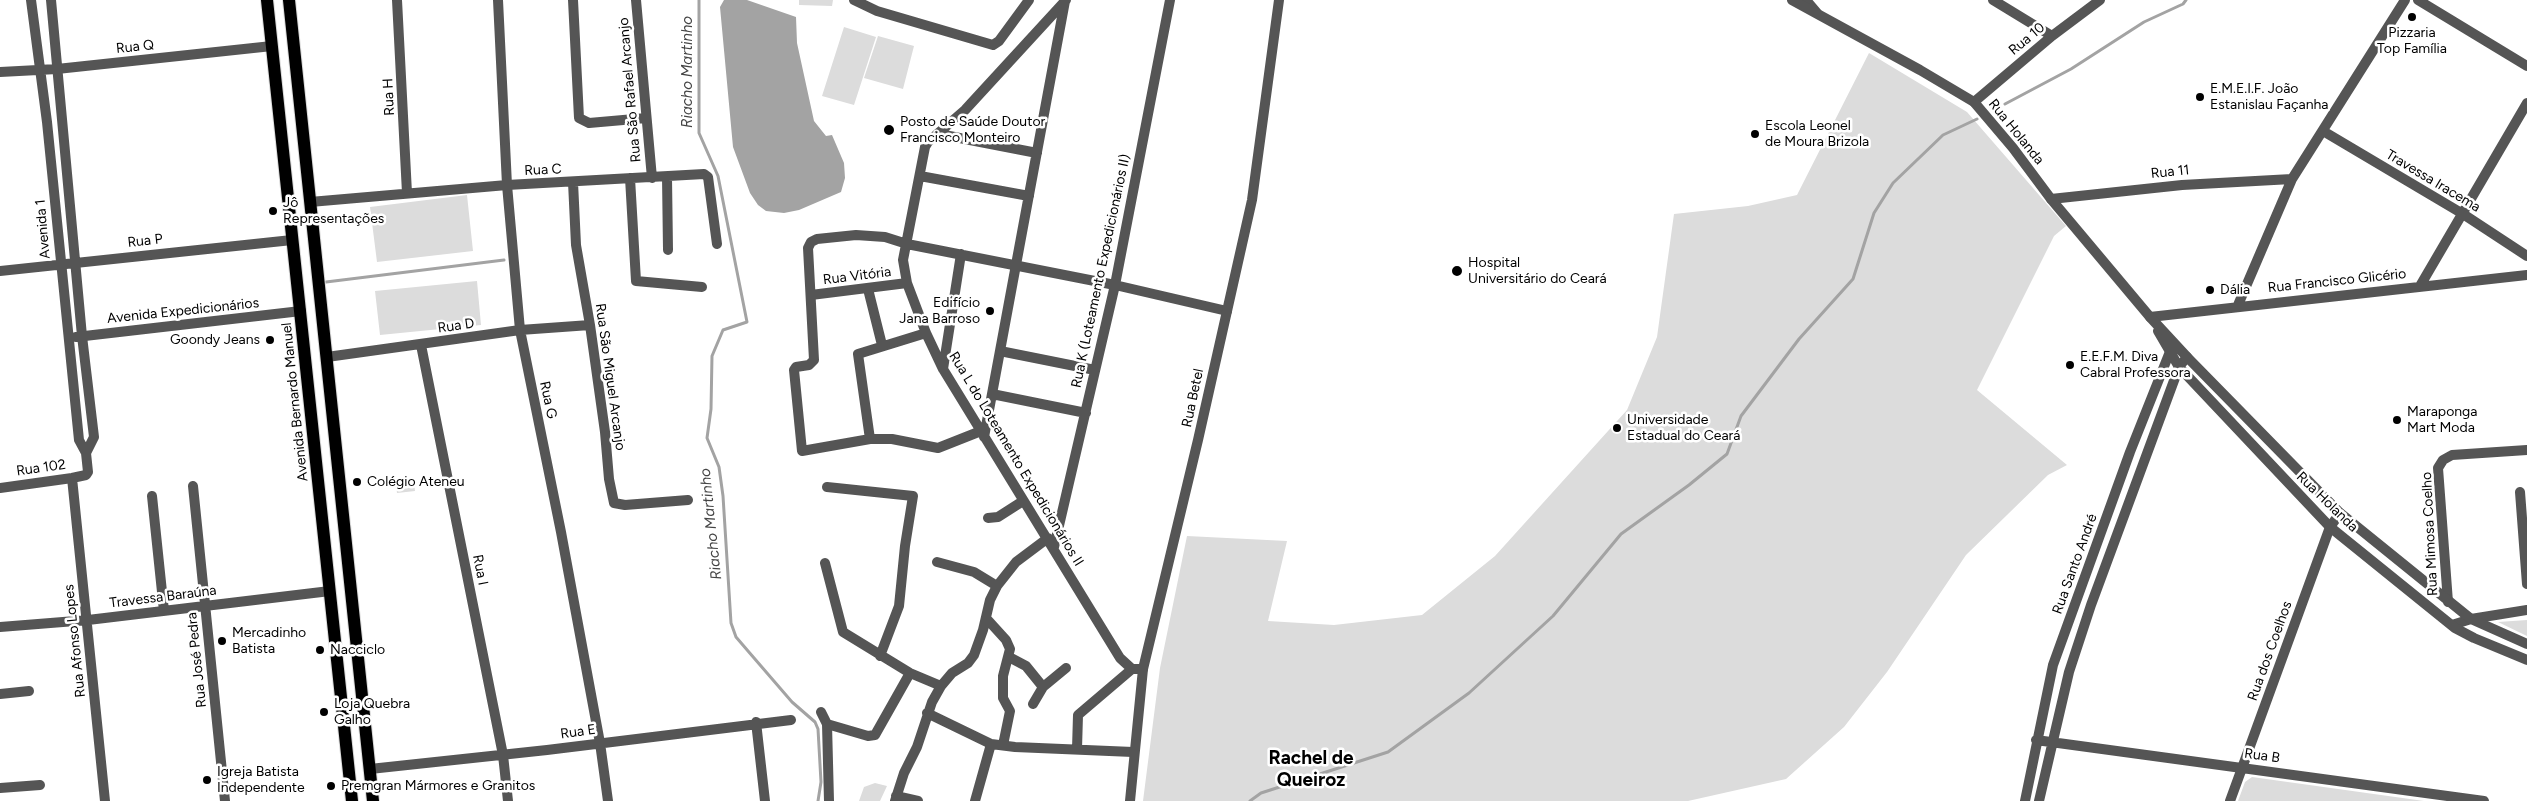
<!DOCTYPE html>
<meta charset="utf-8">
<style>
body{margin:0}
canvas{display:block;background:#fff}
</style>
<canvas width="2527" height="801"></canvas>
<script>
const context = document.querySelector('canvas').getContext('2d');
context.lineJoin = 'round';
function fillPath(path, color) {
  context.fillStyle = color;
  context.fill(path, 'evenodd');
}
function poly(rows) {
  const path = new Path2D();
  for (const r of rows) {
    path.moveTo(r[0], r[1]);
    for (let i = 2; i < r.length; i += 2) path.lineTo(r[i], r[i + 1]);
  }
  return path;
}
function strokePath(path, color, width, dash) {
  context.strokeStyle = color;
  context.lineWidth = width;
  context.lineCap = dash ? 'butt' : 'round';
  context.setLineDash(dash || []);
  context.stroke(path);
}
function label(font, color, halo, rows, align = 'center') {
  context.font = font + ' Figtree,sans-serif';
  context.lineWidth = 5;
  context.setLineDash([]);
  context.textBaseline = 'middle';
  context.strokeStyle = halo;
  context.fillStyle = color;
  for (const [text, x, y, turn = 0] of rows) {
    context.save();
    context.translate(x, y);
    context.rotate((+turn || 0) * Math.PI / 180);
    context.textAlign = isNaN(turn) ? turn : align;
    if (halo) context.strokeText(text, 0, 0);
    context.fillText(text, 0, 0);
    context.restore();
  }
}
fillPath(poly([
 [799,0,833,0,832,6,799,5],
 [844,27,876,37,854,105,822,96],
 [878,36,914,46,903,89,864,78],
 [1869,53,1967,112,2066,226,2054,236,1977,390,2067,465,2048,475,1966,555,1887,672,1844,727,1786,779,1688,801,1143,801,1160,668,1187,536,1287,541,1268,621,1334,625,1422,615,1495,556,1627,410,1657,337,1674,214,1748,206,1797,195],
 [467,195,473,251,377,262,370,207],
 [477,281,481,325,380,335,375,291],
 [414,482,415,491,397,493,396,484],
 [2527,620,2527,636,2498,622],
 [2252,777,2424,801,2238,801,2245,782],
 [875,783,887,786,880,801,859,801,864,787]
]), '#dcdcdc');
fillPath(poly([
 [724,0,747,0,796,17,797,43,814,121,826,136,832,135,844,163,845,178,841,192,799,210,784,213,766,211,758,205,750,193,733,147,720,7]
]), '#a3a3a3');
strokePath(poly([
 [699,0,699,133,718,176,747,322,723,330,712,356,711,409,707,438,719,467,723,496,731,623,736,637,748,651,792,702,815,722,818,729,821,782,818,801],
 [2005,104,2071,69,2144,22,2183,4,2186,0],
 [326,282,504,260],
 [1250,801,1261,793,1388,752,1469,693,1553,616,1621,534,1689,485,1727,454,1741,416,1799,339,1853,279,1874,213,1893,183,1943,135,1977,119]
]), '#a3a3a3', 3);
const primary = poly([
 [267,0,352,801],
 [289,0,373,801]
]);
strokePath(primary, '#dbdbdb', 14);
strokePath(poly([
 [51,0,82,336,94,437,86,453],
 [397,0,407,193],
 [498,0,507,185,520,330,561,532,600,743,608,801],
 [573,0,579,118,589,123,646,118],
 [636,0,652,178],
 [854,0,877,11,993,45,999,41,1029,0],
 [1066,0,965,110,928,142,925,147,903,260,907,283,926,333,943,369,1120,658,1132,669,1143,669],
 [1806,0,1817,13],
 [1993,0,2052,36],
 [2418,0,2527,66],
 [0,72,57,69,272,46],
 [1974,102,2052,36,2100,0],
 [2323,131,2463,214,2527,256],
 [939,134,1037,153],
 [920,176,1029,196],
 [667,177,668,250],
 [630,178,636,281,702,287],
 [573,182,576,245,590,325,605,432,609,479,614,503,625,505,688,500],
 [2051,199,2182,185,2292,179],
 [310,202,507,185,704,174,708,177,717,244],
 [0,271,292,240],
 [2420,286,2527,103],
 [868,289,882,345],
 [811,295,907,283],
 [2238,305,2292,179,2405,0],
 [2150,317,2527,275],
 [76,337,301,311],
 [421,345,503,755,508,801],
 [1000,351,1095,370],
 [327,357,520,330,590,325],
 [943,369,961,254],
 [992,394,1086,413],
 [981,431,938,448,892,439,870,439,802,451,794,370,796,367,809,365,814,360,808,248,811,242,817,239,856,235,885,237,907,244,1115,285,1227,311],
 [984,437,1065,1],
 [870,439,858,354,926,333],
 [72,478,105,801],
 [193,486,225,801],
 [827,487,913,496,905,546,899,606,880,656],
 [0,488,72,478,86,475,88,472,86,453,79,440,47,122,31,0],
 [2520,492,2527,584],
 [152,496,164,611],
 [988,518,998,517,1023,501],
 [1054,547,1115,285,1170,0],
 [937,562,974,572,997,586],
 [825,563,843,632,910,673,941,686],
 [2448,602,2438,468,2443,460,2452,455,2527,450],
 [986,618,1006,640,1010,649,1003,676,1003,698,1010,711,1003,745],
 [2452,625,2471,619,2527,610],
 [0,627,88,620,330,591],
 [1009,657,1026,666,1043,687],
 [0,694,29,691],
 [1033,704,1043,687,1066,668],
 [821,712,827,724,829,801],
 [927,713,991,744,1015,747,1133,752],
 [756,722,765,801],
 [827,724,868,736,875,735,910,673],
 [2036,740,2484,801],
 [1077,749,1078,715,1132,669],
 [370,769,547,750,791,720],
 [0,788,40,785],
 [896,796,918,801],
 [895,801,904,773,917,747,932,702,941,686,952,673,968,663,974,655,983,630,990,600,997,586,1016,562,1048,538],
 [975,801,991,744],
 [2025,801,2053,665,2130,452,2173,344],
 [2039,801,2069,672,2091,605,2179,367,2187,357],
 [2230,801,2330,527,2340,513]
]), '#555', 10);
strokePath(poly([
 [1792,0,1920,70,1974,102,2013,148,2051,199,2150,317,2187,357,2340,513,2471,619,2527,644],
 [2158,331,2179,367,2330,527,2455,628,2474,638,2527,660],
 [1130,801,1143,669,1198,440,1252,200,1279,0]
]), '#555', 10);
strokePath(primary, '#000', 12);
for (const [x, y, r, color] of [
 [2412,17,5,"#000"],
 [2200,97,5,"#000"],
 [889,130,6,"#000"],
 [1755,134,5,"#000"],
 [273,211,5,"#000"],
 [1457,271,6,"#000"],
 [2210,290,5,"#000"],
 [990,311,5,"#000"],
 [270,340,5,"#000"],
 [2070,365,5,"#000"],
 [2397,420,5,"#000"],
 [1617,428,5,"#000"],
 [357,482,5,"#000"],
 [222,641,5,"#000"],
 [320,650,5,"#000"],
 [324,712,5,"#000"],
 [207,780,5,"#000"],
 [331,786,5,"#000"]
]) {
  const dot = new Path2D();
  dot.arc(x, y, r, 0, 2 * Math.PI);
  context.fillStyle = color;
  context.fill(dot);
  strokePath(dot, '#fff', 2);
}
label('14px', '#000', '#fff', [
 ["Pizzaria",2412,33,"center"],
 ["Top Família",2412,49,"center"],
 ["E.M.E.I.F. João",2210,89],
 ["Estanislau Façanha",2210,105],
 ["Posto de Saúde Doutor",900,122],
 ["Francisco Monteiro",900,138],
 ["Escola Leonel",1765,126],
 ["de Moura Brizola",1765,142],
 ["Jô",283,203],
 ["Representações",283,219],
 ["Hospital",1468,263],
 ["Universitário do Ceará",1468,279],
 ["Dália",2220,290],
 ["Edifício",980,303,"right"],
 ["Jana Barroso",980,319,"right"],
 ["Goondy Jeans",260,340,"right"],
 ["E.E.F.M. Diva",2080,357],
 ["Cabral Professora",2080,373],
 ["Maraponga",2407,412],
 ["Mart Moda",2407,428],
 ["Universidade",1627,420],
 ["Estadual do Ceará",1627,436],
 ["Colégio Ateneu",367,482],
 ["Mercadinho",232,633],
 ["Batista",232,649],
 ["Nacciclo",330,650],
 ["Loja Quebra",334,704],
 ["Galho",334,720],
 ["Igreja Batista",217,772],
 ["Independente",217,788],
 ["Premgran Mármores e Granitos",341,786]
], 'left');
label('14px', '#000', '#fff', [
 ["Rua 10",2027,39,-40],
 ["Rua Q",135,47,-6],
 ["Rua São Rafael Arcanjo",630,90,-95],
 ["Rua H",389,97,-93],
 ["Rua Holanda",2016,132,51],
 ["Rua C",543,170,-3],
 ["Rua 11",2170,172,-6],
 ["Travessa Iracema",2433,181,31],
 ["Avenida 1",43,229,-95],
 ["Rua P",145,241,-6],
 ["Rua K (Loteamento Expedicionários II)",1101,271,-78],
 ["Rua Vitória",857,276,-7],
 ["Rua Francisco Glicério",2337,281,-6],
 ["Avenida Expedicionários",183,311,-6],
 ["Rua D",456,326,-8],
 ["Rua São Miguel Arcanjo",610,377,82],
 ["Rua Betel",1193,398,-78],
 ["Rua G",548,400,78],
 ["Avenida Bernardo Manuel",295,402,-96],
 ["Rua L do Loteamento Expedicionários II",1016,459,59],
 ["Rua 102",41,468,-8],
 ["Rua Holanda",2327,502,44],
 ["Rua Mimosa Coelho",2430,534,-93],
 ["Rua Santo André",2075,564,-70],
 ["Rua I",480,570,79],
 ["Travessa Baraúna",163,597,-7],
 ["Rua Afonso Lopes",75,641,-96],
 ["Rua dos Coelhos",2270,651,-70],
 ["Rua José Pedra",197,660,-96],
 ["Rua E",578,732,-8],
 ["Rua B",2262,756,8]
]);
label('italic 15px', '#444', '#fff', [
 ["Riacho Martinho",688,72,-90],
 ["Riacho Martinho",711,524,-96]
]);
label('bold 19px', '#000', '#fff', [
 ["Rachel de",1311,758],
 ["Queiroz",1311,780]
]);
</script>
